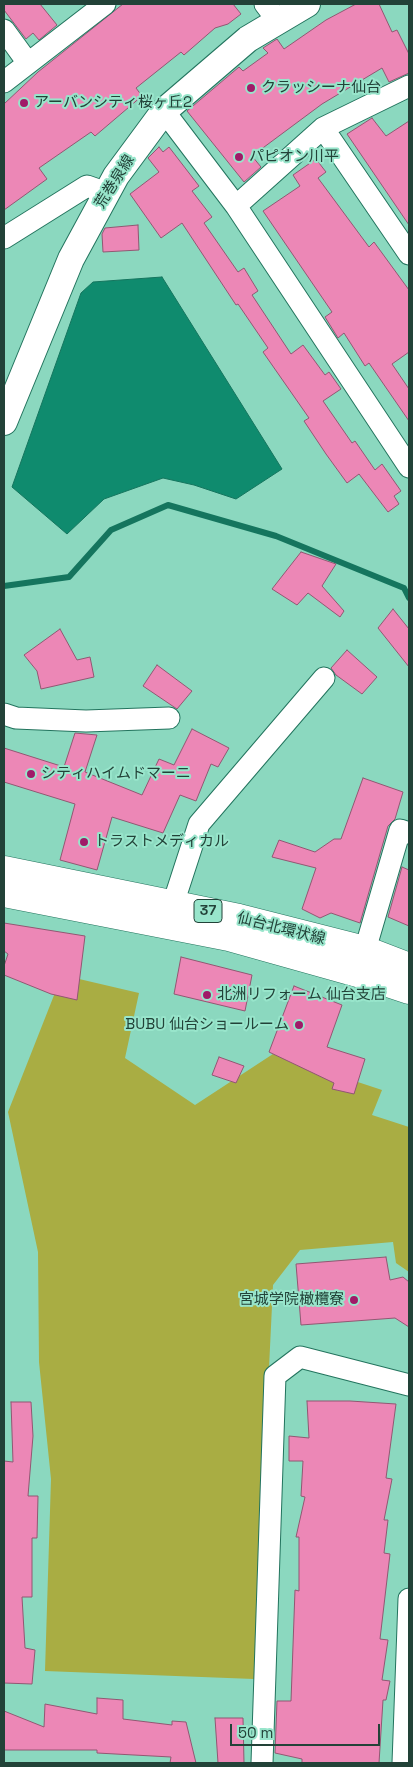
<!DOCTYPE html>
<meta charset="utf-8">
<style>
body{margin:0}
#map{position:relative;width:413px;height:1767px;overflow:hidden;background:#8bd8bf;font-family:"Space Grotesk",sans-serif}
canvas{display:block}
.frame{position:absolute;inset:0;border:5px solid #224238;pointer-events:none}
.scale{position:absolute;left:230px;top:1724px;width:150px;height:22px;box-sizing:border-box;border:2px solid #224238;border-top:0;padding-left:6px;font-size:15px;line-height:18px;white-space:nowrap;color:#224238;-webkit-text-stroke:4px #98e5cb;paint-order:stroke}
</style>
<div id="map">
<canvas width="413" height="1767"></canvas>
<div class="frame"></div>
<div class="scale">50 m</div>
</div>
<script>
const context = document.querySelector('canvas').getContext('2d');
context.lineJoin = 'round';
function fillPath(path, color) {
  context.fillStyle = color;
  context.fill(path, 'evenodd');
}
function poly(rows) {
  const path = new Path2D();
  for (const r of rows) {
    path.moveTo(r[0], r[1]);
    for (let i = 2; i < r.length; i += 2) path.lineTo(r[i], r[i + 1]);
  }
  return path;
}
function strokePath(path, color, width, dash) {
  context.strokeStyle = color;
  context.lineWidth = width;
  context.lineCap = dash ? 'butt' : 'round';
  context.setLineDash(dash || []);
  context.stroke(path);
}
function label(font, color, halo, rows, align = 'center') {
  context.font = font + ' "Space Grotesk","Noto Sans JP",sans-serif';
  context.lineWidth = 4;
  context.setLineDash([]);
  context.textBaseline = 'middle';
  context.strokeStyle = halo;
  context.fillStyle = color;
  for (const [text, x, y, turn = 0] of rows) {
    context.save();
    context.translate(x, y);
    context.rotate((+turn || 0) * Math.PI / 180);
    context.textAlign = isNaN(turn) ? turn : align;
    if (halo) context.strokeText(text, 0, 0);
    context.fillText(text, 0, 0);
    context.restore();
  }
}
fillPath(poly([
 [62,975,139,993,125,1058,195,1105,273,1054,382,1090,372,1115,409,1127,409,1272,396,1263,393,1242,300,1250,273,1285,254,1679,45,1671,51,1479,39,1362,38,1252,8,1112]
]), '#a9ad43');
const water = poly([
 [162,277,282,469,236,499,194,485,163,478,104,499,67,534,12,487,81,293,93,282,162,277]
]);
fillPath(water, '#0f8b6e');
strokePath(water, '#15755e', 1);
strokePath(poly([
 [4,586,69,577,111,530,168,505,276,536,404,588,409,598]
]), '#15755e', 6);
const building = poly([
 [4,4,40,4,57,25,39,40,33,33,26,39,4,10,4,4],
 [123,4,233,4,241,14,228,24,215,28,184,55,181,52,136,88,142,96,95,136,91,132,39,168,47,179,4,210,4,104,38,72,123,4],
 [356,4,379,4,392,32,397,30,409,54,409,73,389,82,382,68,322,104,252,156,261,167,244,182,187,111,239,67,243,71,268,53,263,48,277,39,284,49,326,20,356,4],
 [372,118,386,136,409,121,409,225,347,134,372,118],
 [159,147,163,152,169,147,199,186,192,191,212,217,204,223,238,272,244,268,258,291,252,295,291,354,303,345,325,375,329,372,341,389,323,401,352,443,355,441,375,470,382,464,401,491,394,496,399,504,388,512,359,474,347,483,326,454,304,421,309,418,263,352,268,348,238,304,236,305,182,223,161,238,130,194,159,172,148,158,159,147],
 [316,159,326,172,318,178,369,247,374,242,409,290,409,352,392,364,409,389,409,421,369,363,365,366,344,333,338,338,325,317,332,312,263,211,300,186,293,175,316,159],
 [138,225,139,250,103,252,102,234,105,228,138,225],
 [301,552,336,564,322,586,344,611,340,617,308,593,297,605,272,589,301,552],
 [393,609,409,629,409,667,378,628,393,609],
 [60,629,77,660,90,657,94,677,41,689,37,671,24,655,60,629],
 [347,650,377,677,362,694,336,675,331,668,347,650],
 [157,665,192,691,177,709,143,686,157,665],
 [192,729,229,748,218,767,211,764,196,801,180,795,163,833,112,817,97,870,60,860,75,804,4,782,4,748,64,767,75,733,97,735,85,772,142,795,159,759,174,765,192,729],
 [363,778,403,792,395,819,388,826,360,923,331,913,320,918,302,909,316,868,272,857,279,840,315,852,334,839,341,839,363,778],
 [402,867,409,870,409,926,388,917,402,867],
 [4,923,85,936,77,1000,51,994,4,975,4,966,8,954,4,951,4,923],
 [181,957,252,975,245,1011,174,994,181,957],
 [294,986,342,1005,327,1047,365,1059,354,1094,332,1089,334,1083,269,1052,294,986],
 [219,1057,244,1066,236,1083,212,1075,219,1057],
 [386,1257,390,1280,403,1277,409,1282,409,1327,395,1318,301,1325,296,1264,386,1257],
 [307,1401,350,1401,396,1404,386,1478,392,1479,384,1520,388,1520,384,1553,390,1554,380,1639,388,1640,382,1680,390,1681,386,1700,383,1700,379,1763,302,1763,302,1759,275,1753,277,1701,291,1701,295,1590,299,1591,299,1537,296,1537,305,1497,301,1496,303,1461,289,1461,289,1436,309,1438,307,1401],
 [11,1402,31,1402,33,1436,28,1496,38,1496,37,1538,32,1538,32,1597,22,1597,25,1648,35,1650,32,1684,4,1683,4,1461,13,1462,11,1402],
 [97,1698,123,1700,123,1719,172,1725,172,1721,186,1722,196,1763,170,1763,171,1757,97,1753,97,1750,4,1750,4,1711,44,1727,45,1704,97,1714,97,1698],
 [215,1718,243,1718,244,1763,218,1763,215,1718]
]);
fillPath(building, '#ec87b6');
strokePath(building, '#915772', 1);
const minor = poly([
 [265,4,278,21],
 [4,30,28,63],
 [4,82,105,4],
 [164,111,236,206,409,467],
 [323,128,409,254],
 [236,206,323,128,409,86],
 [4,238,87,186,107,193],
 [4,714,16,718,86,721,169,718],
 [173,904,199,824,324,678],
 [365,950,400,830,409,833],
 [262,1763,275,1376,300,1357,409,1385],
 [403,1763,409,1599]
]);
const tertiary = poly([
 [4,422,71,259,116,176,164,111,248,39,307,4]
]);
const primary = poly([
 [4,870,239,918,365,950,409,967],
 [4,893,229,937,361,974,409,990]
]);
strokePath(minor, '#23745e', 23);
strokePath(tertiary, '#23745e', 28);
strokePath(primary, '#23745e', 29);
strokePath(minor, '#fff', 21);
strokePath(tertiary, '#fff', 26);
strokePath(primary, '#fff', 28);
for (const [x, y, r, color] of [
 [251,88,5,"#a01a68"],
 [24,103,5,"#a01a68"],
 [239,157,5,"#a01a68"],
 [31,774,5,"#a01a68"],
 [84,842,5,"#a01a68"],
 [207,995,5,"#a01a68"],
 [299,1025,5,"#a01a68"],
 [354,1300,5,"#a01a68"]
]) {
  const dot = new Path2D();
  dot.arc(x, y, r, 0, 2 * Math.PI);
  context.fillStyle = color;
  context.fill(dot);
  strokePath(dot, '#98e5cb', 2);
}
for (const [x, y, w] of [
 [208,911,28]
]) {
  const box = new Path2D();
  box.roundRect(x - w / 2, y - 11.5, w, 23, 4);
  context.fillStyle = '#98e5cb';
  context.fill(box);
  strokePath(box, '#224238', 1);
}
label('bold 14px', '#224238', null, [
 ["37",208,911]
]);
label('15px', '#224238', '#98e5cb', [
 ["クラッシーナ仙台",261,88],
 ["アーバンシティ桜ヶ丘2",34,103],
 ["パピオン川平",249,157],
 ["シティハイムドマーニ",41,774],
 ["トラストメディカル",94,842],
 ["北洲リフォーム 仙台支店",217,995],
 ["BUBU 仙台ショールーム",289,1025,"right"],
 ["宮城学院橄欖寮",344,1300,"right"]
], 'left');
label('15px', '#224238', '#98e5cb', [
 ["荒巻泉線",115,182,-58],
 ["仙台北環状線",281,929,14]
]);
</script>
